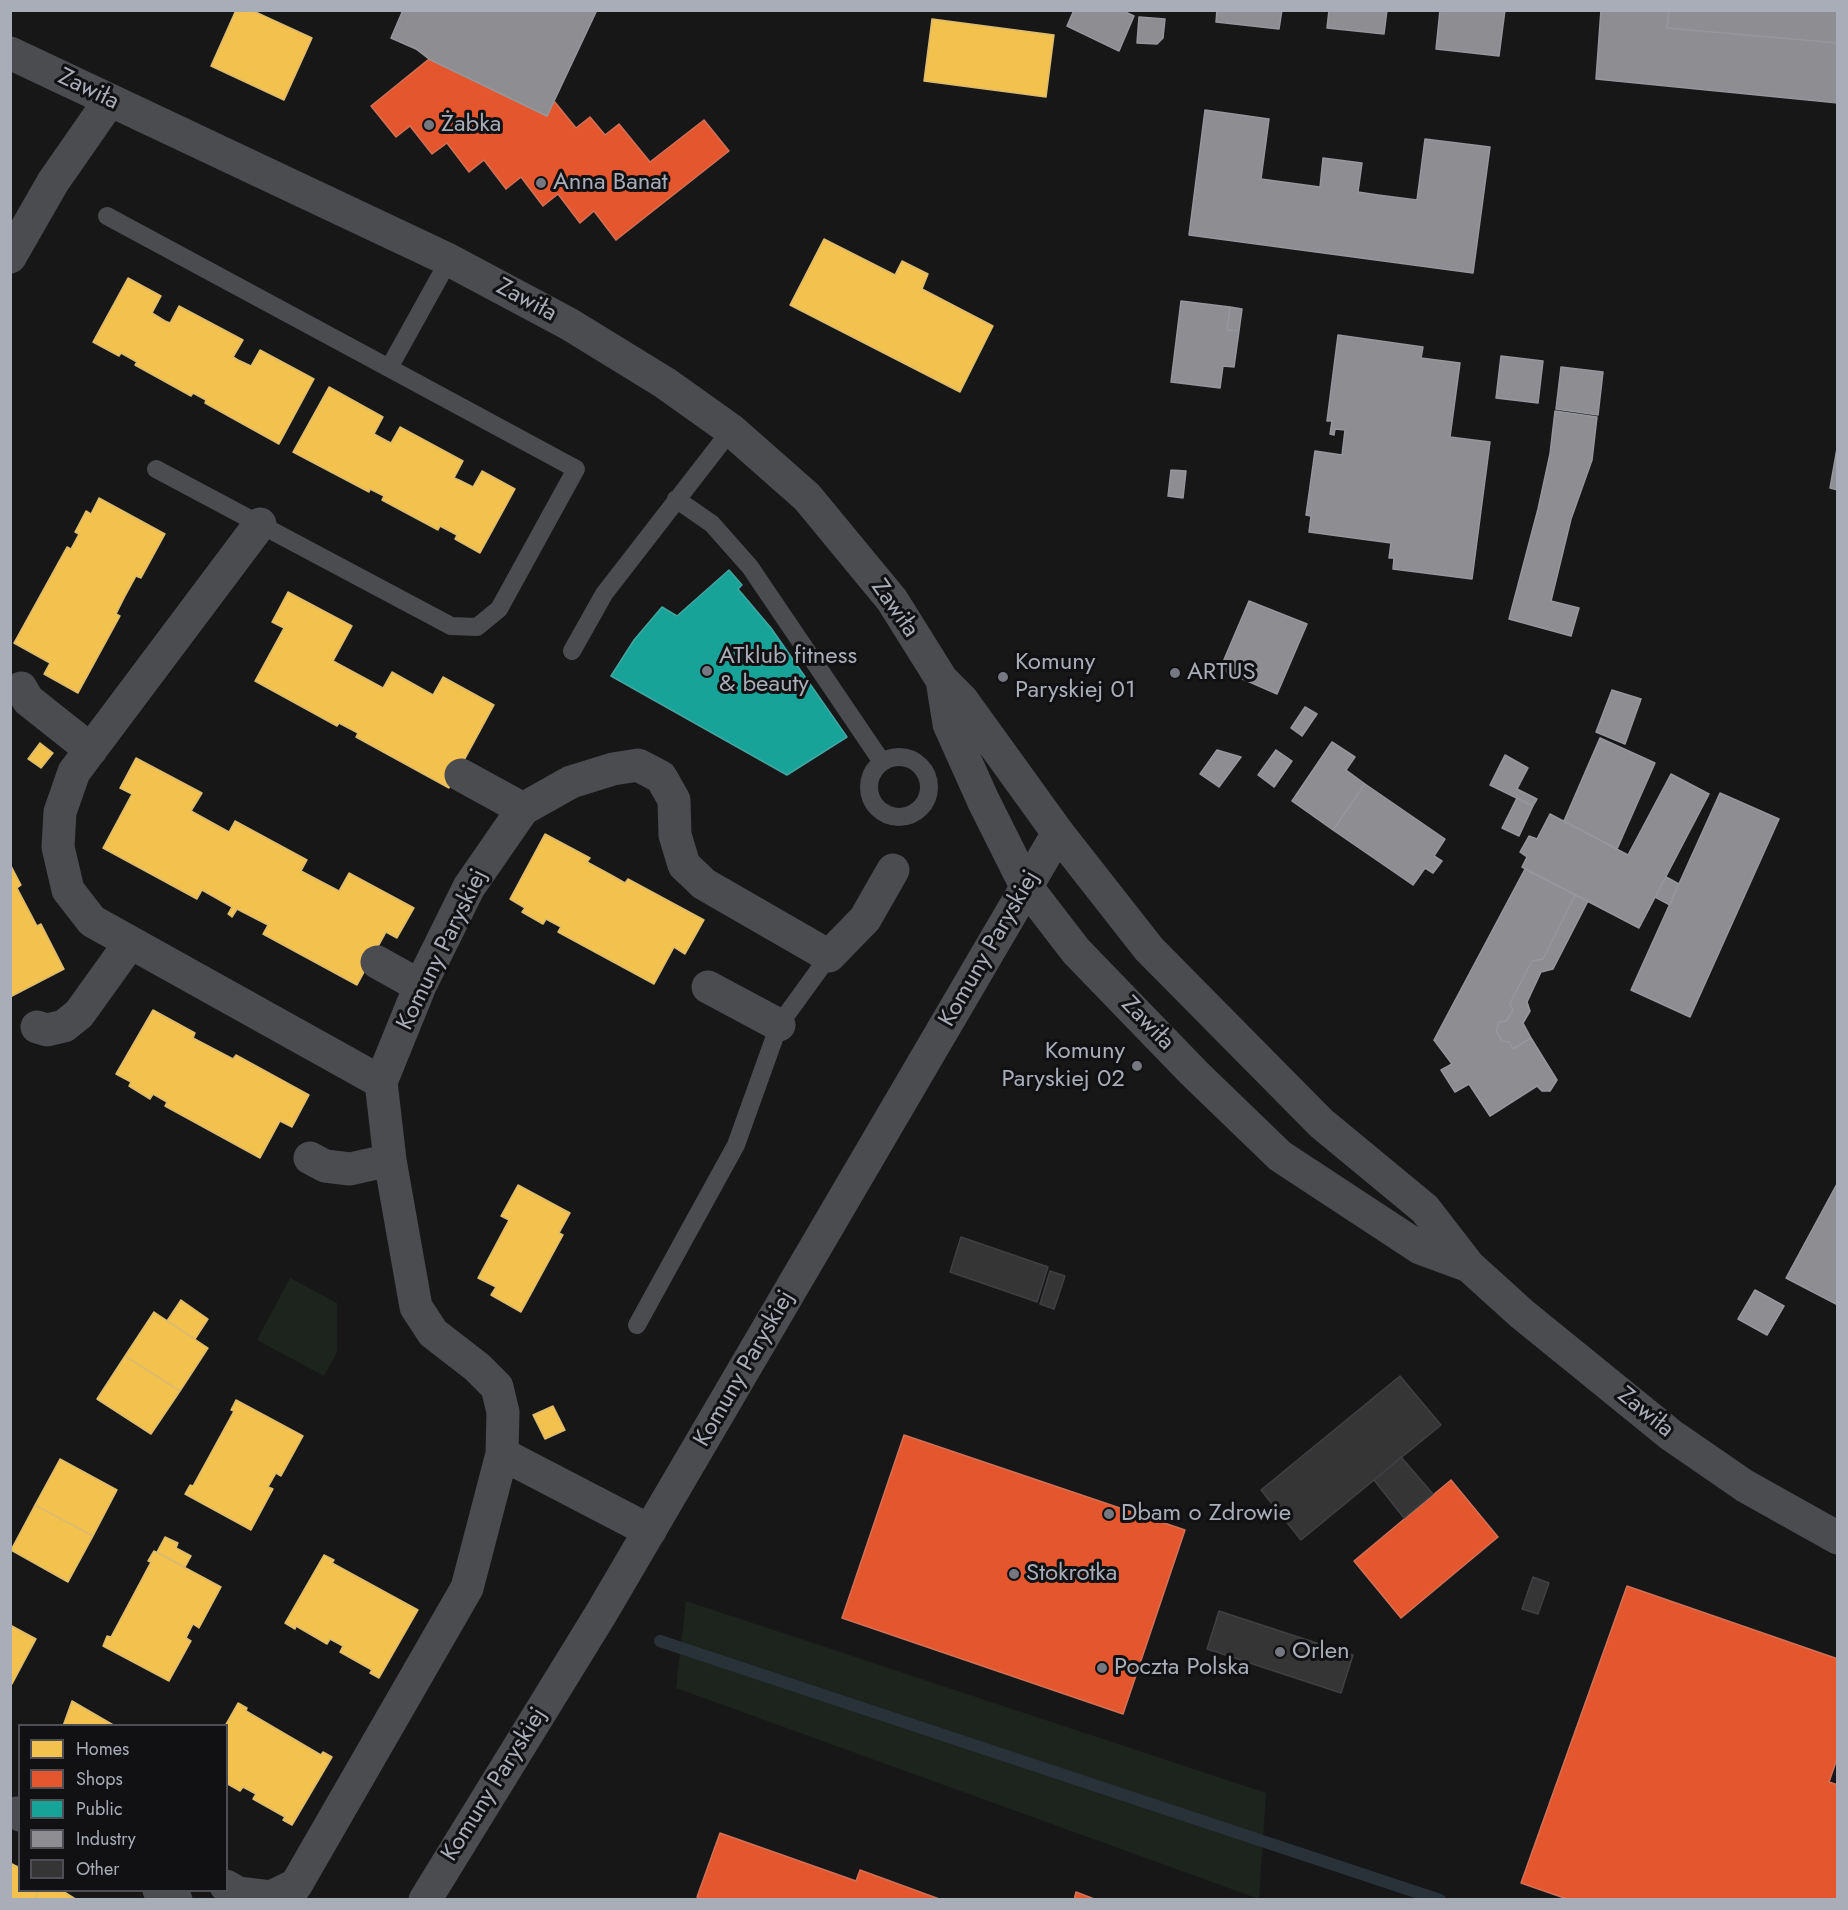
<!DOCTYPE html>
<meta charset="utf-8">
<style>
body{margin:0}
#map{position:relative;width:1848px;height:1910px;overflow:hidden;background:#171717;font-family:Jost,sans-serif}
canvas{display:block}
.frame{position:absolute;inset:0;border:12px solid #a8adb8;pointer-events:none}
.legend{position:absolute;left:18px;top:1724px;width:210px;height:168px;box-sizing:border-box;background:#111113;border:2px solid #4d4f55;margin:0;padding:8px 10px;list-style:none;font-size:18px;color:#a8adb8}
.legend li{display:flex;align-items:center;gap:12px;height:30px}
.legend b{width:30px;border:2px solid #4d4f55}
</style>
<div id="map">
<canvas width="1848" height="1910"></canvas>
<div class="frame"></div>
<ul class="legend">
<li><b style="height:16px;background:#f2c14e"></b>Homes</li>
<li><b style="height:16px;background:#e4572e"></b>Shops</li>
<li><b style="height:16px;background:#17a398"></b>Public</li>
<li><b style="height:16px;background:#8d8d92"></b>Industry</li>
<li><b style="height:16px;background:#353536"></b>Other</li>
</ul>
</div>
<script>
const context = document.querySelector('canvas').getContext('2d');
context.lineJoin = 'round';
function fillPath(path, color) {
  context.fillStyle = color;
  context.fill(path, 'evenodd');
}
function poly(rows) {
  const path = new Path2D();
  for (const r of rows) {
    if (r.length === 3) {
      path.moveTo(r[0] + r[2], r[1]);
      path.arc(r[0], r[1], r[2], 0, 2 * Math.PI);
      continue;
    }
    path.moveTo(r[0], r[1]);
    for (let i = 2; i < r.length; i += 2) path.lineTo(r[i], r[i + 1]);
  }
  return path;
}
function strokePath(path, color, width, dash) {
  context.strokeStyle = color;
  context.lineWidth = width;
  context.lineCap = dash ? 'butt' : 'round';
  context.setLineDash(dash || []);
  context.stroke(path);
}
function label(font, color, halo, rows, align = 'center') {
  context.font = font + ' Jost,sans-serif';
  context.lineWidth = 6;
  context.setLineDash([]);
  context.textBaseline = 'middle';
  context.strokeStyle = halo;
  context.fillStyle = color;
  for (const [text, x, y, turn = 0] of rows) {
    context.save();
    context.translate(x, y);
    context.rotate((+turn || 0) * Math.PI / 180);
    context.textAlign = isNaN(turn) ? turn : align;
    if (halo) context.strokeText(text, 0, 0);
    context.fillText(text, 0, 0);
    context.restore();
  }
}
fillPath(poly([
 [290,1278,337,1303,337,1352,324,1376,257,1340],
 [686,1601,1266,1793,1259,1899,676,1688]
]), '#1d241e');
const homes = poly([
 [236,10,251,10,312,38,284,100,211,66,236,10],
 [932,19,1054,35,1046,97,924,81,932,19],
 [824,239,895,275,902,261,928,274,922,289,993,326,960,392,790,305,824,239],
 [128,278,161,296,152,313,165,321,170,323,179,306,243,340,233,357,238,360,251,366,260,350,314,379,279,444,205,403,206,400,193,393,191,396,135,365,137,362,121,353,119,356,93,342,128,278],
 [329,387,383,417,374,434,387,441,391,443,400,427,463,461,454,478,459,480,473,487,482,471,515,489,480,553,455,539,457,535,440,526,438,530,382,500,384,496,370,489,369,492,293,452,329,387],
 [99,498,165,534,141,578,136,576,124,598,116,614,120,616,78,693,44,674,50,663,14,643,67,547,71,549,79,534,75,532,86,511,91,514,99,498],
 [288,592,352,626,333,661,383,688,392,672,433,695,443,677,494,705,449,788,356,737,358,733,339,723,337,726,255,681,284,628,272,622,288,592],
 [40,743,53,753,41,768,28,759,40,743],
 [136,758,202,793,191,811,229,832,235,821,307,860,301,871,339,891,349,873,414,908,397,938,386,932,357,985,263,934,268,925,237,909,232,917,228,914,232,907,202,890,197,899,103,848,132,794,120,788,136,758],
 [545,834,590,858,587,862,611,875,625,883,628,879,704,920,685,954,674,947,654,984,558,932,561,927,546,919,543,924,522,912,525,908,510,899,545,834],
 [10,864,21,885,17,888,37,926,41,924,64,969,10,997,10,864],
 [153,1010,195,1033,193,1038,233,1059,236,1055,309,1095,292,1127,280,1121,260,1158,165,1106,167,1102,153,1094,150,1099,129,1086,131,1082,116,1074,153,1010],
 [518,1185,570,1213,559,1233,563,1235,521,1312,491,1295,496,1287,478,1278,509,1220,501,1216,518,1185],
 [181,1300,208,1319,195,1339,167,1321,181,1300],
 [154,1312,208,1348,180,1391,125,1356,154,1312],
 [125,1356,180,1391,151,1434,97,1399,125,1356],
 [236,1400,303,1436,281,1476,276,1473,268,1487,273,1489,251,1530,185,1494,190,1485,193,1486,234,1411,231,1410,236,1400],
 [553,1406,565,1430,545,1439,533,1415,553,1406],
 [60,1459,117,1490,93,1536,35,1505,60,1459],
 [35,1505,93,1536,68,1582,11,1550,35,1505],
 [165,1537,178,1543,176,1548,191,1556,185,1567,157,1552,165,1537],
 [154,1551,221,1587,199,1628,193,1624,186,1638,191,1641,169,1681,103,1646,107,1636,111,1637,151,1562,148,1561,154,1551],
 [324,1555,334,1560,332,1563,418,1610,379,1678,370,1673,372,1670,340,1652,343,1646,330,1639,327,1644,296,1626,295,1629,285,1623,324,1555],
 [10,1625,36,1639,12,1684,10,1684,10,1625],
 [72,1701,115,1726,63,1726,72,1701],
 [238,1703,247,1708,246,1711,321,1755,323,1752,332,1757,292,1825,283,1820,285,1817,253,1799,256,1794,243,1787,240,1791,226,1783,225,1726,238,1703],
 [10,1863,20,1868,20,1890,39,1890,34,1900,10,1900,10,1863],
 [39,1890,61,1890,77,1900,34,1900,39,1890]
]);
fillPath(homes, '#f2c14e');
strokePath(homes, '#dcbb6e', 1.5);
const shops = poly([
 [429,59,547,116,554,101,576,128,590,117,605,135,619,124,650,162,704,120,729,151,616,240,594,211,580,223,558,194,543,206,521,177,506,189,484,160,469,172,447,143,432,154,410,126,396,137,371,106,429,59],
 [904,1435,1185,1530,1123,1714,842,1618,904,1435],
 [1451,1480,1498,1537,1401,1618,1354,1561,1451,1480],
 [1627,1586,1838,1659,1838,1756,1829,1782,1838,1785,1838,1900,1570,1900,1521,1883,1627,1586],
 [720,1833,856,1881,860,1870,942,1900,703,1900,697,1897,720,1833],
 [1076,1892,1097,1900,1074,1900,1076,1892]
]);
fillPath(shops, '#e4572e');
strokePath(shops, '#d27157', 1.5);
const public = poly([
 [729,570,742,585,738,589,771,628,847,737,787,775,611,676,634,640,662,607,677,616,729,570]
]);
fillPath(public, '#17a398');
strokePath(public, '#42a6a2', 1.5);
const industry = poly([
 [403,10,597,10,547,116,429,59,416,49,391,38,403,10],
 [1074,10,1121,10,1134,16,1119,51,1067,26,1074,10],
 [1217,10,1282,10,1279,29,1216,22,1217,10],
 [1329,10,1387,10,1384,34,1327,28,1329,10],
 [1440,10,1505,10,1499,56,1436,49,1440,10],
 [1601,10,1669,10,1667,28,1838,43,1838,103,1596,79,1601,10],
 [1669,10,1838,10,1838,43,1667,28,1669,10],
 [1139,17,1165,19,1163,38,1157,44,1137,43,1139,17],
 [1205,110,1269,119,1261,179,1320,187,1323,158,1362,163,1358,192,1378,195,1417,200,1425,139,1490,147,1473,273,1189,235,1205,110],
 [1181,301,1230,307,1227,330,1239,331,1234,367,1223,366,1220,388,1171,382,1181,301],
 [1230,307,1242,309,1239,331,1227,330,1230,307],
 [1338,335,1423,347,1421,358,1460,363,1450,437,1490,442,1472,579,1393,569,1394,558,1389,558,1391,543,1309,532,1311,516,1306,515,1315,451,1342,455,1345,430,1335,429,1334,435,1330,434,1332,421,1327,421,1338,335],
 [1501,356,1543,361,1538,403,1496,398,1501,356],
 [1561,367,1603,372,1598,415,1556,409,1561,367],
 [1555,411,1597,417,1592,460,1571,519,1551,601,1579,608,1571,636,1509,619,1538,509,1550,454,1555,411],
 [1838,443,1838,490,1830,488,1838,443],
 [1171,470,1186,471,1183,498,1168,496,1171,470],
 [1249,601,1307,624,1277,694,1220,669,1249,601],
 [1612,690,1641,699,1625,744,1596,732,1612,690],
 [1305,707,1317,714,1302,736,1291,728,1305,707],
 [1600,738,1655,763,1617,849,1564,821,1600,738],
 [1332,742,1355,757,1346,770,1365,784,1333,830,1292,801,1332,742],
 [1217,750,1241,757,1219,787,1200,774,1217,750],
 [1276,750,1292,761,1274,787,1258,775,1276,750],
 [1505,755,1528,768,1517,789,1537,799,1533,806,1490,785,1505,755],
 [1671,774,1709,794,1639,928,1522,867,1527,857,1520,852,1529,836,1537,839,1550,814,1628,855,1671,774],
 [1365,784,1445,839,1434,856,1442,861,1433,873,1425,868,1413,885,1333,830,1365,784],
 [1720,793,1779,819,1690,1017,1631,990,1720,793],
 [1517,798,1533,806,1519,836,1502,828,1517,798],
 [1525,869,1575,895,1543,959,1532,961,1510,1003,1513,1010,1506,1021,1499,1022,1496,1031,1502,1041,1509,1042,1513,1049,1531,1038,1557,1080,1550,1091,1542,1091,1537,1086,1490,1116,1469,1084,1455,1092,1441,1070,1452,1064,1434,1040,1525,869],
 [1666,877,1679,884,1670,905,1655,897,1666,877],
 [1575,895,1588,901,1553,969,1541,972,1527,1002,1530,1011,1523,1023,1531,1038,1513,1049,1509,1042,1502,1041,1496,1031,1499,1022,1506,1021,1513,1010,1510,1003,1532,961,1543,959,1575,895],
 [1838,1182,1838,1305,1786,1278,1838,1182],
 [1755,1290,1784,1306,1767,1335,1738,1319,1755,1290]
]);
fillPath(industry, '#8d8d92');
strokePath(industry, '#95979d', 1.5);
strokePath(poly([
 [660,1641,1440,1900]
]), '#2a3239', 12);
const building = poly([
 [961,1237,1048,1267,1037,1302,950,1272,961,1237],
 [1050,1271,1065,1276,1054,1309,1040,1304,1050,1271],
 [1400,1376,1441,1425,1301,1540,1261,1490,1400,1376],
 [1401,1457,1433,1494,1404,1518,1374,1480,1401,1457],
 [1533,1577,1549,1583,1538,1614,1522,1609,1533,1577],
 [1219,1611,1353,1655,1341,1693,1207,1649,1219,1611]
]);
fillPath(building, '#353536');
strokePath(building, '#3f4043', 1.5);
strokePath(poly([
 [107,216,389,368,449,260],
 [156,469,451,626,477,627,499,609,576,469,389,368],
 [676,499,712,524,750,567,882,762],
 [572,651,604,594,731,430],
 [899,787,30],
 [637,1325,736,1145,779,1025,829,956]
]), '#4b4c50', 18);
strokePath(poly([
 [10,257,53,182,110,100],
 [260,524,74,772,60,812,58,847,68,890,92,921,381,1082],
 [21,688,28,700,91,750],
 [461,775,523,809],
 [377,962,420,986],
 [708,987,779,1025],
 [37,1027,47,1030,64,1026,79,1014,130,943],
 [310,1158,325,1166,350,1169,390,1160],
 [502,1454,650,1531],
 [17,1813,20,1815],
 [226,1886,238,1893,271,1897,296,1885],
 [159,1890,176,1900],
 [285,1900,296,1885,467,1588,502,1454,503,1412,497,1387,477,1367,433,1333,416,1307,390,1160,381,1082,420,986,469,887,523,809,571,782,613,769,638,765,661,777,674,800,675,835,684,865,704,884,829,956,865,919,893,870],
 [425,1900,602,1612,1058,833]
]), '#4b4c50', 33);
strokePath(poly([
 [10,53,449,260,569,324,665,383,731,430,807,497,892,600,942,680,962,700,1058,833,1149,949,1321,1123,1425,1209,1469,1266,1522,1314,1671,1435,1745,1486,1838,1538],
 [942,680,949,724,983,800,1026,886,1076,951,1194,1073,1280,1156,1420,1248,1469,1266]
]), '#4b4c50', 33);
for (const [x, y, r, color] of [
 [429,125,6,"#757880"],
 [541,183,6,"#757880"],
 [707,671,6,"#757880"],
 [1175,673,6,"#757880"],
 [1003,677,6,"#757880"],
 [1137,1066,6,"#757880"],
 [1109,1514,6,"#757880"],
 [1014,1574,6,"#757880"],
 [1280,1652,6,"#757880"],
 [1102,1668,6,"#757880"]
]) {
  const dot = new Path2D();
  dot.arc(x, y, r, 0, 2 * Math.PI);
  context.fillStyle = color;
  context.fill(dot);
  strokePath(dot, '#111113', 2);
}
label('24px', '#a8adb8', '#111113', [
 ["Zawiła",88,90,26],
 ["Zawiła",526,301,28],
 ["Zawiła",894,609,55],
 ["Komuny Paryskiej",990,949,-60],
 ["Komuny Paryskiej",443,950,-64],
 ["Zawiła",1147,1024,46],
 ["Komuny Paryskiej",745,1369,-60],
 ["Zawiła",1645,1413,39],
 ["Komuny Paryskiej",495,1785,-58]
]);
label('24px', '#a8adb8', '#111113', [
 ["Żabka",441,125],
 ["Anna Banat",553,183],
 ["ATklub fitness",719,657],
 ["& beauty",719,685],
 ["Komuny",1015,663],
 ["Paryskiej 01",1015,691],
 ["ARTUS",1187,673],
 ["Komuny",1125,1052,"right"],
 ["Paryskiej 02",1125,1080,"right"],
 ["Dbam o Zdrowie",1121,1514],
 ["Stokrotka",1026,1574],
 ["Orlen",1292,1652],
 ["Poczta Polska",1114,1668]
], 'left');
</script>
